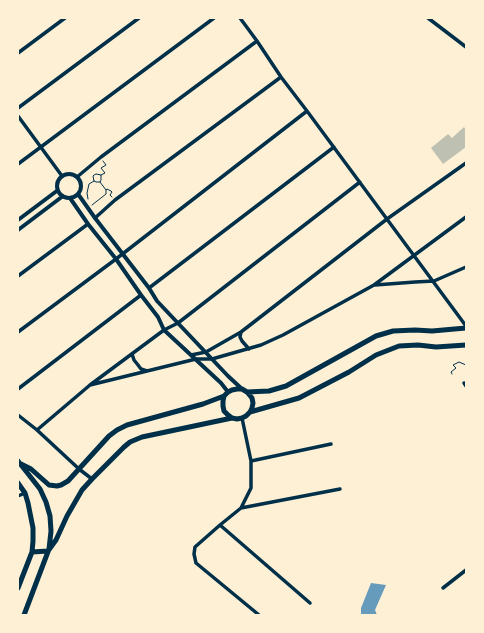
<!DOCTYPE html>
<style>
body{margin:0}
#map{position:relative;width:484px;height:633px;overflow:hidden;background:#fdf0d5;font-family:"Nunito Sans",sans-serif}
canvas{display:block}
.frame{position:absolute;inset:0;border:19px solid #fdf0d5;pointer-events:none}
</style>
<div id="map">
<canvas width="484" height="633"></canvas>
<div class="frame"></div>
</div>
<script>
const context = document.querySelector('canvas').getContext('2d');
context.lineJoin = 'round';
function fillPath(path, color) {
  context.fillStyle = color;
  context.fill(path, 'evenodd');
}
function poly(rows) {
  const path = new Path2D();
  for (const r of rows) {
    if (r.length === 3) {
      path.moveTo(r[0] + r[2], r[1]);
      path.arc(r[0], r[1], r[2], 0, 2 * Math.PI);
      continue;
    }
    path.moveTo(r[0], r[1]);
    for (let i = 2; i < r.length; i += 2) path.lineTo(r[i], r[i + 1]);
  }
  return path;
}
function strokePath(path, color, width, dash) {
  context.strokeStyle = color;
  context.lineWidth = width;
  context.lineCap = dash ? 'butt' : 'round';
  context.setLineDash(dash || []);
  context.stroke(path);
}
fillPath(poly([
 [371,583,386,585,375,610,377,615,361,615,361,608]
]), '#669bbc');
fillPath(poly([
 [464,127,466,130,466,147,443,164,431,148,448,134,452,138]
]), '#bec0b2');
strokePath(poly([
 [101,175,105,173,101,168,106,165,103,161],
 [100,182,96,182,94,181,93,176,94,175,96,174,101,175,101,180,100,182,106,190,107,189,111,191,112,192,110,195,112,197],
 [88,199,87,193,89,184,94,181],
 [92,205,106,194,106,190],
 [452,374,451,372,456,368,453,365,459,362,466,365]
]), '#003049', 1);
strokePath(poly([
 [240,18,257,41,281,77,307,111,466,326],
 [428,18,466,47],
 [18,53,65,18],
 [18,108,139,18],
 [18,116,62,176],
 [18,164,214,18],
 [77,177,101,157,257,41],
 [95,218,115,200,281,77],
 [18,276,88,224],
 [375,285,415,282,434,281,466,267],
 [149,288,334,147],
 [18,332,116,259,307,111],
 [241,332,240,337,242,341,249,349],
 [132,354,134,360,138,365,141,369,147,371],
 [191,355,206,352,241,332,387,219,466,163],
 [464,383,466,386],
 [90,385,196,359,212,359,261,345,283,335,374,285,466,217],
 [18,389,141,295],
 [18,415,37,430,79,469,92,479],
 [242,418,251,461,251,488,241,508,220,525,195,547,194,554,196,563,259,615],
 [37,430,90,385,164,330,178,323,360,182],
 [251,461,331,444],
 [18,496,25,493],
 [241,508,340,489],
 [220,525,310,603],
 [443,588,466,570]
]), '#003049', 3.5);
strokePath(poly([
 [69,186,12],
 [78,194,95,218,149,288,157,301,228,376,242,389],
 [70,198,88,224,116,259,141,295,158,317,164,330,221,383,228,392],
 [18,220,58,190],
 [18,230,63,196]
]), '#003049', 4);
strokePath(poly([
 [247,392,269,391,286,386,376,336,393,331,415,330,432,331,466,328],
 [250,412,252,408,253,403,252,398,247,392,242,389,237,389,232,390,228,392,224,396,223,401,223,406,224,411,228,415,232,418,237,419,242,418,246,416,250,412,299,398,349,372,376,355,399,346,418,345,436,347,466,345],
 [18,461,40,489,46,502,50,516,51,531,49,549,24,615],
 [21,464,31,469,49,485,57,486,61,485,68,481,109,436,117,430,127,425,203,404,224,396],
 [18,483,25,493,28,503,33,528,33,541,32,552,18,588],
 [32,552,48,551,56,540,67,516,82,490,92,479,124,447,130,442,142,437,232,418]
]), '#003049', 5);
</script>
